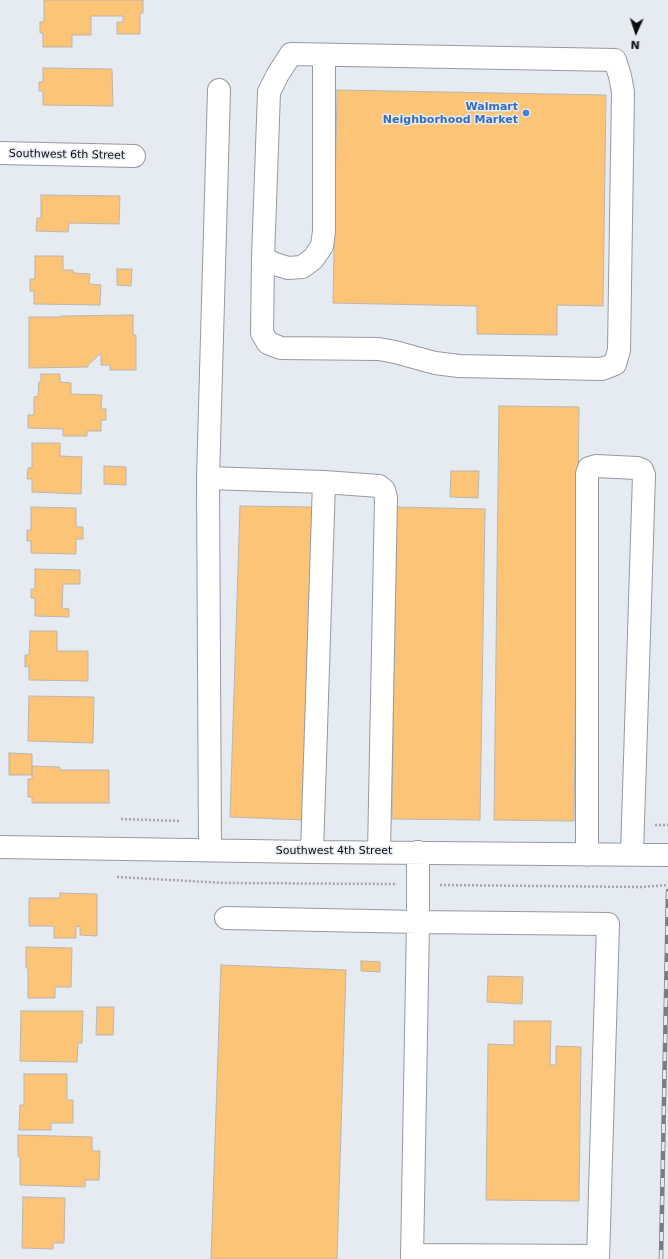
<!DOCTYPE html>
<style>
body{margin:0}
#map{position:relative;width:668px;height:1259px;overflow:hidden;background:#e6eaf1;font-family:"DejaVu Sans",sans-serif}
canvas{display:block}
.north{position:absolute;left:616px;top:12px;width:40px;height:40px;-webkit-text-stroke:3px #e6eaf1;paint-order:stroke;rotate:183deg;font-size:11px;font-weight:700;line-height:16px;text-align:center;color:#0d0e10}
.north::after{content:'';display:block;margin:auto;width:14px;height:18px;background:#0d0e10;clip-path:polygon(50% 0,100% 100%,50% 72%,0 100%)}
</style>
<div id="map">
<canvas width="668" height="1259"></canvas>
<div class="north">N</div>
</div>
<script>
const context = document.querySelector('canvas').getContext('2d');
context.lineJoin = 'round';
function fillPath(path, color) {
  context.fillStyle = color;
  context.fill(path, 'evenodd');
}
function poly(rows) {
  const path = new Path2D();
  for (const r of rows) {
    path.moveTo(r[0], r[1]);
    for (let i = 2; i < r.length; i += 2) path.lineTo(r[i], r[i + 1]);
  }
  return path;
}
function strokePath(path, color, width, dash) {
  context.strokeStyle = color;
  context.lineWidth = width;
  context.lineCap = dash ? 'butt' : 'round';
  context.setLineDash(dash || []);
  context.stroke(path);
}
function label(font, color, halo, rows, align = 'center') {
  context.font = font + ' "DejaVu Sans",sans-serif';
  context.lineWidth = 3;
  context.setLineDash([]);
  context.textBaseline = 'middle';
  context.strokeStyle = halo;
  context.fillStyle = color;
  for (const [text, x, y, turn = 0] of rows) {
    context.save();
    context.translate(x, y);
    context.rotate((+turn || 0) * Math.PI / 180);
    context.textAlign = isNaN(turn) ? turn : align;
    if (halo) context.strokeText(text, 0, 0);
    context.fillText(text, 0, 0);
    context.restore();
  }
}
const building = poly([
 [44,0,143,0,143,13,140,13,140,34,117,34,117,22,123,22,123,16,91,16,91,35,72,35,72,47,43,47,43,33,40,33,40,22,44,22,44,0],
 [43,68,112,69,113,106,43,105,43,91,39,91,39,82,43,82,43,68],
 [337,90,606,95,603,306,557,305,557,335,477,334,477,306,333,303,337,90],
 [41,195,120,196,119,224,69,223,68,232,36,231,37,218,41,218,41,195],
 [35,256,63,256,63,270,73,270,73,273,90,274,89,284,101,285,100,305,34,304,34,291,30,291,30,279,35,279,35,256],
 [117,269,132,269,131,286,117,285,117,269],
 [133,315,133,335,136,335,136,370,110,370,110,365,101,365,101,353,88,365,88,367,29,368,29,317,61,317,61,316,133,315],
 [41,374,60,374,60,382,71,383,71,394,102,395,101,409,106,409,106,420,101,420,101,431,87,431,87,436,63,436,63,429,28,428,28,415,34,415,34,397,38,396,39,382,41,382,41,374],
 [499,406,579,407,574,821,494,820,499,406],
 [32,443,60,443,60,456,82,457,81,494,32,492,32,479,27,479,28,468,32,468,32,443],
 [104,466,126,467,126,485,104,484,104,466],
 [451,471,479,471,478,498,450,497,451,471],
 [240,506,312,507,303,820,230,817,240,506],
 [31,507,76,508,76,527,83,527,83,539,76,539,76,554,31,553,31,541,27,541,27,530,31,531,31,507],
 [396,507,485,509,480,820,392,819,396,507],
 [35,569,80,570,80,584,63,584,62,608,69,609,69,617,35,616,35,598,31,598,31,589,35,589,35,569],
 [30,631,57,631,57,651,88,651,88,681,29,680,29,666,25,667,25,655,29,655,30,631],
 [29,696,94,697,93,743,28,741,29,696],
 [9,753,32,754,32,775,9,775,9,753],
 [32,766,60,767,60,770,109,770,109,803,32,803,32,797,28,797,28,779,32,779,32,766],
 [60,893,97,894,97,936,80,935,80,926,76,927,76,938,54,938,54,926,29,926,29,898,60,898,60,893],
 [26,947,72,948,71,987,55,987,55,998,28,998,28,968,26,968,26,947],
 [361,961,380,962,380,972,361,971,361,961],
 [221,965,346,970,337,1259,211,1259,221,965],
 [488,976,523,977,522,1004,487,1002,488,976],
 [97,1007,114,1007,113,1035,96,1035,97,1007],
 [21,1011,83,1011,82,1043,78,1043,77,1062,20,1061,21,1011],
 [514,1021,551,1021,550,1065,556,1065,556,1046,581,1047,579,1201,486,1200,488,1044,514,1045,514,1021],
 [24,1074,67,1074,67,1100,73,1100,73,1123,51,1123,51,1130,19,1130,20,1105,24,1105,24,1074],
 [18,1135,92,1137,92,1151,100,1151,99,1180,85,1180,85,1187,20,1185,20,1157,18,1156,18,1135],
 [23,1197,65,1198,64,1243,53,1243,53,1249,22,1248,23,1197]
]);
fillPath(building, '#fcc477');
strokePath(building, '#bbb6b0', 1);
const minor = poly([
 [291,54,615,60,620,76,623,92,619,350,615,364,602,369,459,366,435,363,395,352,379,349,281,348,268,343,262,333,263,258,269,92,278,74,291,54],
 [0,153,134,156],
 [263,258,275,264,288,268,302,267,313,259,322,246,324,231,324,55],
 [208,478,219,90],
 [0,847,312,852,668,855],
 [210,850,208,478,324,482],
 [312,852,324,482,379,486,384,490,386,498,379,852],
 [587,855,587,474,589,468,596,466,637,468,642,470,644,475,632,854],
 [226,918,418,922,418,852],
 [412,1255,598,1256],
 [412,1259,418,922,608,924,598,1259]
]);
strokePath(minor, '#969aa0', 24);
strokePath(poly([
 [121,819,181,821],
 [655,825,668,825],
 [117,877,225,883,397,884],
 [440,885,641,887,668,885]
]), '#a4a7ad', 2.5, [2, 2]);
strokePath(minor, '#fff', 22);
const rail = poly([
 [661,1259,668,891]
]);
strokePath(rail, '#797c80', 4.5);
strokePath(rail, '#e6eaf1', 3, [9]);
for (const [x, y, r, color] of [
 [526,113,4,"#3f7fe0"]
]) {
  const dot = new Path2D();
  dot.arc(x, y, r, 0, 2 * Math.PI);
  context.fillStyle = color;
  context.fill(dot);
  strokePath(dot, '#e6eaf1', 1.5);
}
label('bold 11px', '#366cbe', '#e6eaf1', [
 ["Walmart",518,107],
 ["Neighborhood Market",518,120]
], 'right');
label('11px', '#0d0e10', '#e6eaf1', [
 ["Southwest 6th Street",67,155,1],
 ["Southwest 4th Street",334,851]
]);
</script>
